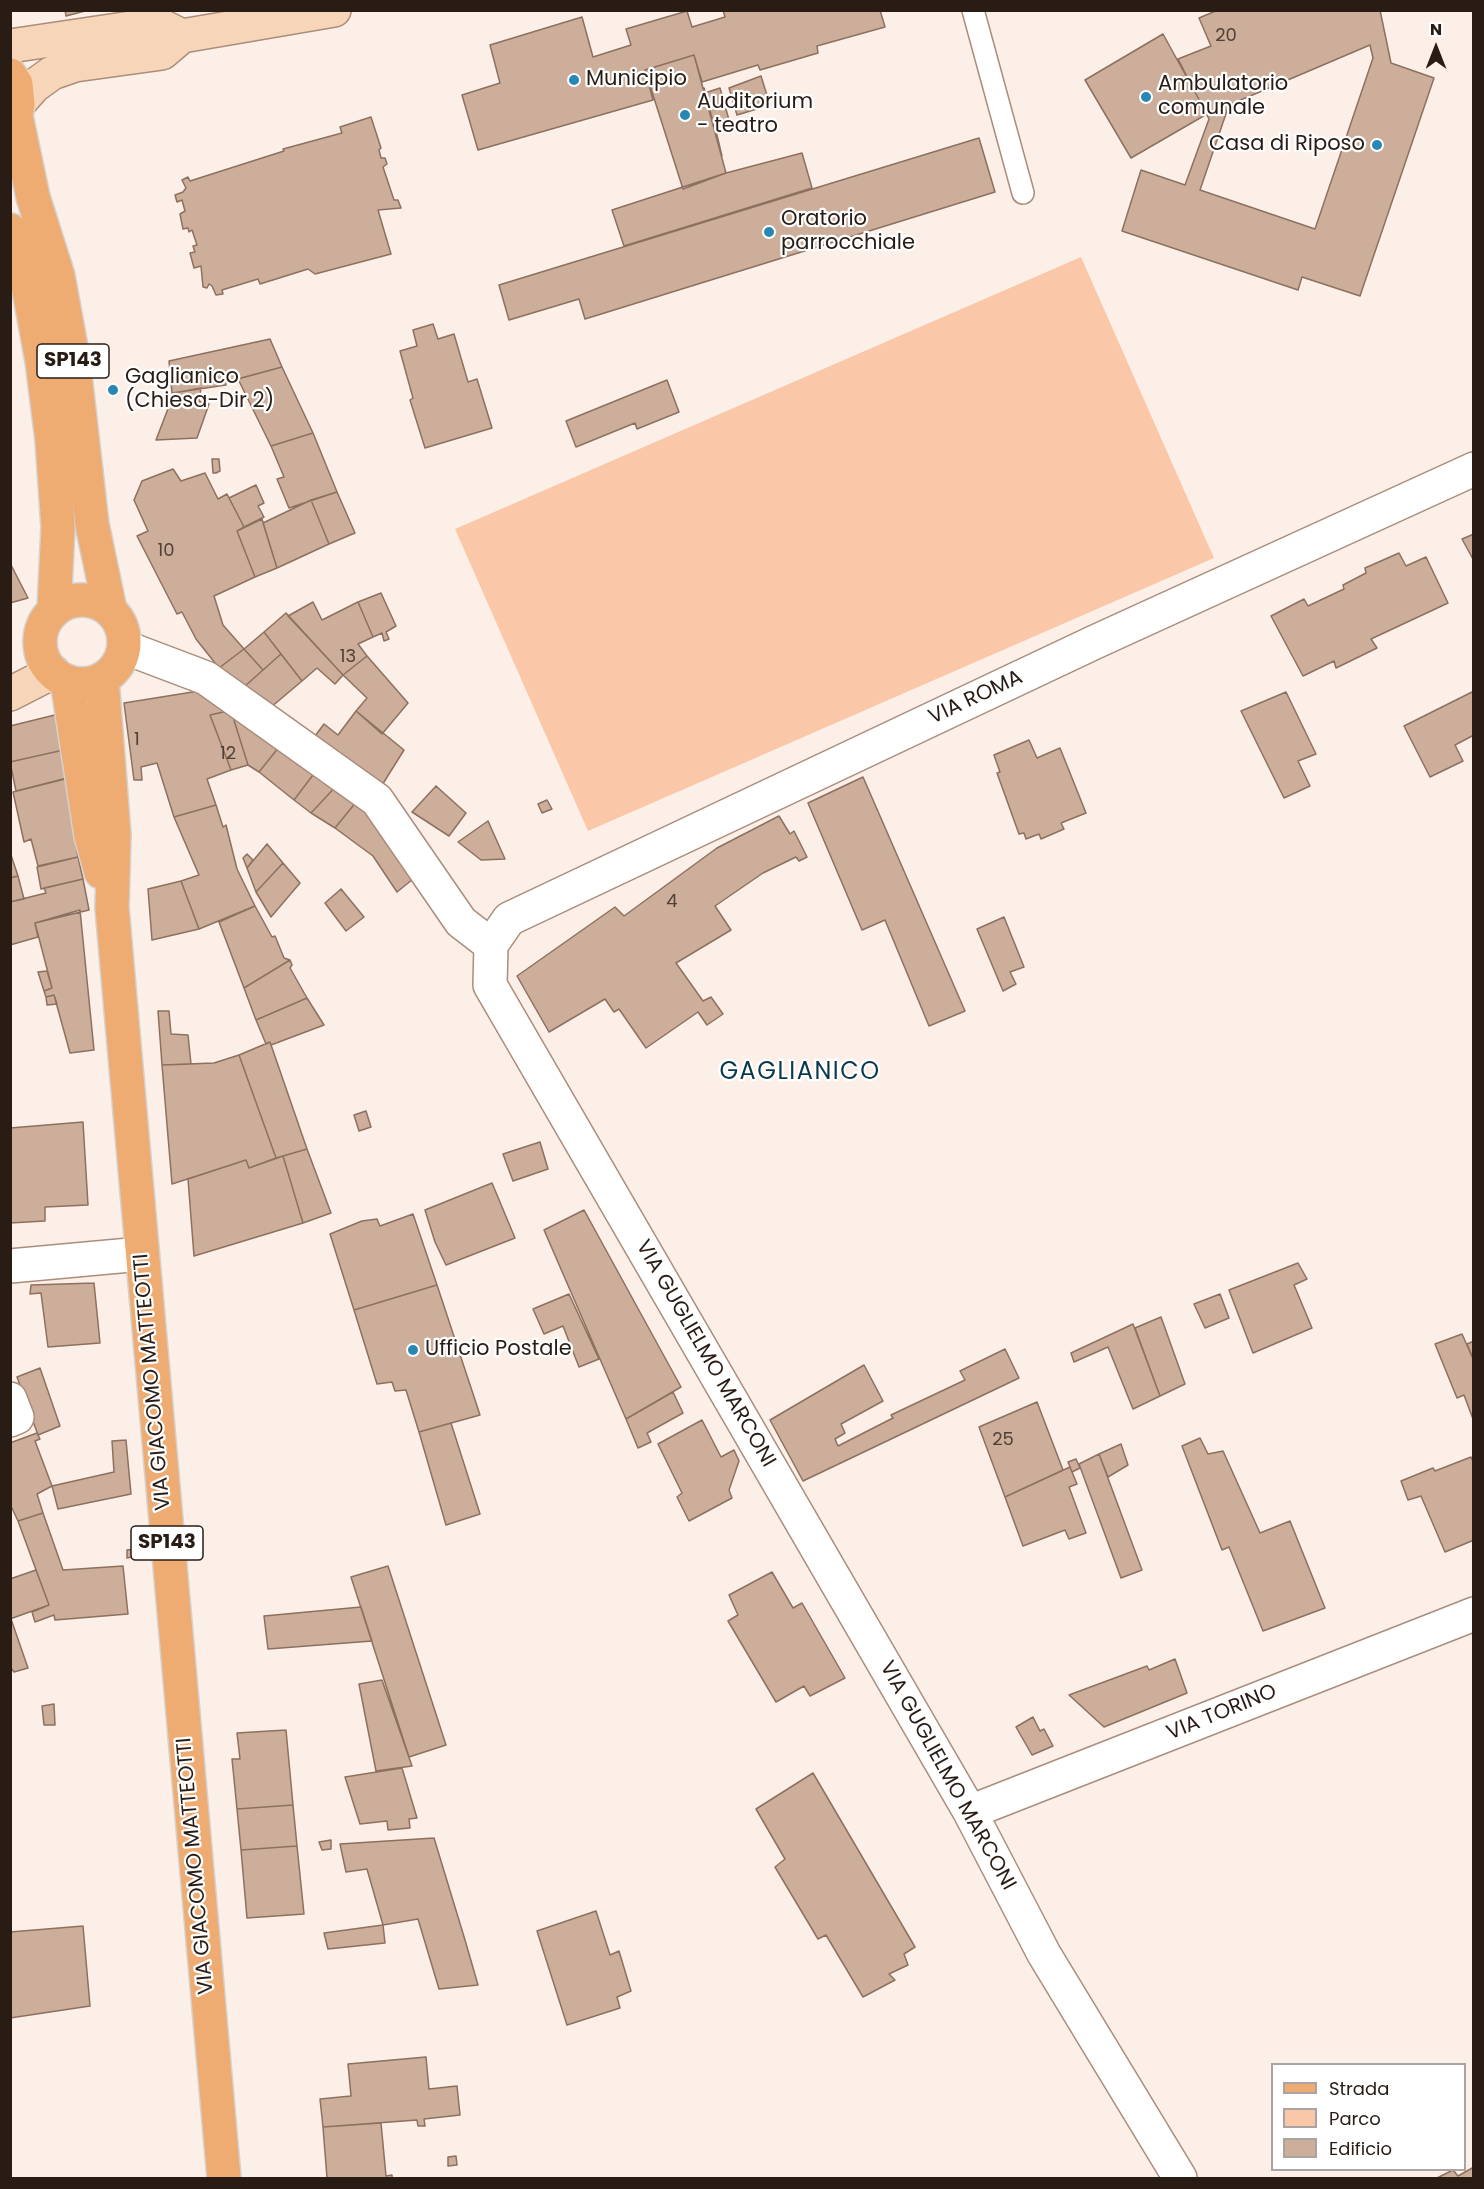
<!DOCTYPE html>
<style>
body{margin:0}
#map{position:relative;width:1484px;height:2189px;overflow:hidden;background:#fcefe7;font-family:Poppins,sans-serif}
canvas{display:block}
.frame{position:absolute;inset:0;border:12px solid #281c15;pointer-events:none}
.legend{position:absolute;left:1271px;top:2063px;width:195px;height:108px;box-sizing:border-box;background:#fff;border:2px solid #a9a4a1;margin:0;padding:8px 10px;list-style:none;font-size:18px;color:#281c15}
.legend li{display:flex;align-items:center;gap:12px;height:30px}
.legend b{width:30px;border:2px solid #a9a4a1}
.north{position:absolute;left:1406px;top:18px;width:60px;height:60px;-webkit-text-stroke:4px #fff;paint-order:stroke;rotate:0deg;font-size:16px;font-weight:700;line-height:24px;text-align:center;color:#281c15}
.north::after{content:'';display:block;margin:auto;width:21px;height:27px;background:#281c15;clip-path:polygon(50% 0,100% 100%,50% 72%,0 100%)}
</style>
<div id="map">
<canvas width="1484" height="2189"></canvas>
<div class="frame"></div>
<ul class="legend">
<li><b style="height:8px;background:#eeac73"></b>Strada</li>
<li><b style="height:16px;background:#fac8a9"></b>Parco</li>
<li><b style="height:16px;background:#cdae9b"></b>Edificio</li>
</ul>
<div class="north">N</div>
</div>
<script>
const context = document.querySelector('canvas').getContext('2d');
context.lineJoin = 'round';
function fillPath(path, color) {
  context.fillStyle = color;
  context.fill(path, 'evenodd');
}
function poly(rows) {
  const path = new Path2D();
  for (const r of rows) {
    if (r.length === 3) {
      path.moveTo(r[0] + r[2], r[1]);
      path.arc(r[0], r[1], r[2], 0, 2 * Math.PI);
      continue;
    }
    path.moveTo(r[0], r[1]);
    for (let i = 2; i < r.length; i += 2) path.lineTo(r[i], r[i + 1]);
  }
  return path;
}
function strokePath(path, color, width, dash) {
  context.strokeStyle = color;
  context.lineWidth = width;
  context.lineCap = dash ? 'butt' : 'round';
  context.setLineDash(dash || []);
  context.stroke(path);
}
function label(font, color, halo, rows, align = 'center') {
  context.font = font + ' Poppins,sans-serif';
  context.lineWidth = 4.5;
  context.setLineDash([]);
  context.textBaseline = 'middle';
  context.strokeStyle = halo;
  context.fillStyle = color;
  for (const [text, x, y, turn = 0] of rows) {
    context.save();
    context.translate(x, y);
    context.rotate((+turn || 0) * Math.PI / 180);
    context.textAlign = isNaN(turn) ? turn : align;
    if (halo) context.strokeText(text, 0, 0);
    context.fillText(text, 0, 0);
    context.restore();
  }
}
fillPath(poly([
 [1081,257,1214,558,588,831,455,529]
]), '#fac8a9');
const building = poly([
 [65,10,89,10,66,16,65,10],
 [723,10,880,10,885,27,817,46,818,53,760,70,758,65,702,82,694,55,645,70,653,100,478,150,462,95,500,83,490,45,582,17,593,57,631,45,626,29,687,11,692,27,725,17,723,10],
 [1218,10,1380,10,1391,63,1434,78,1360,296,1302,277,1298,290,1122,231,1141,170,1185,185,1209,119,1178,59,1211,46,1199,18,1218,10],
 [1370,45,1373,58,1315,229,1200,190,1229,105,1370,45],
 [1163,34,1207,114,1131,158,1085,80,1163,34],
 [694,55,726,173,683,189,645,70,694,55],
 [761,76,770,105,737,115,729,88,761,76],
 [704,88,705,93,720,88,731,127,716,131,722,156,704,88],
 [371,117,381,148,379,150,381,158,385,158,387,164,383,167,394,200,398,200,401,208,378,210,391,254,315,274,308,269,260,284,258,279,222,290,223,294,216,295,212,286,209,284,207,288,203,287,201,266,194,268,190,253,195,252,193,246,197,245,192,230,189,232,188,228,183,229,180,214,185,211,182,200,177,202,175,195,183,192,186,188,182,180,188,177,190,181,284,151,283,149,342,133,340,127,371,117],
 [979,138,995,192,585,319,579,299,509,320,499,285,979,138],
 [802,153,812,188,624,246,612,210,726,173,802,153],
 [433,324,438,339,454,334,468,382,477,379,492,428,425,448,410,400,413,398,400,351,417,346,413,330,433,324],
 [270,339,282,367,226,382,226,385,172,393,169,361,270,339],
 [282,367,313,433,271,446,238,379,282,367],
 [667,380,679,412,637,429,635,423,576,447,566,421,667,380],
 [201,388,199,401,209,404,197,438,156,440,174,393,201,388],
 [313,433,337,492,289,508,277,479,284,477,271,446,313,433],
 [212,459,219,459,220,471,216,473,213,473,212,459],
 [173,469,181,481,205,473,218,499,227,494,244,527,237,531,255,577,214,596,223,625,244,649,219,668,196,639,182,612,177,614,137,536,148,531,134,500,142,481,173,469],
 [256,485,264,503,258,506,264,517,244,527,229,498,256,485],
 [337,492,355,533,329,544,311,500,337,492],
 [311,500,329,544,277,568,263,523,311,500],
 [262,519,277,568,255,577,237,531,262,519],
 [1474,534,1474,561,1462,539,1474,534],
 [1399,553,1406,566,1426,557,1448,603,1371,639,1377,648,1336,668,1334,661,1303,676,1271,616,1304,599,1308,606,1344,589,1343,585,1366,573,1365,568,1399,553],
 [10,563,28,598,10,603,10,563],
 [381,593,396,626,386,632,389,639,384,641,382,633,373,637,358,602,381,593],
 [313,602,322,620,358,602,373,637,358,644,367,656,343,675,288,616,313,602],
 [286,613,343,675,335,684,317,668,302,681,264,632,286,613],
 [264,632,281,654,263,670,244,649,264,632],
 [244,649,263,670,244,687,219,668,244,649],
 [281,654,302,681,270,708,244,687,281,654],
 [367,656,408,703,382,734,356,711,367,698,343,675,367,656],
 [205,690,228,711,210,715,231,770,207,779,216,805,174,817,157,763,141,767,142,780,134,780,124,703,205,690],
 [1474,691,1474,735,1455,745,1463,761,1430,777,1404,726,1474,691],
 [1286,692,1316,754,1298,761,1310,786,1284,798,1241,711,1286,692],
 [228,711,232,714,248,765,231,770,210,715,228,711],
 [356,711,404,750,379,790,312,740,324,724,338,735,356,711],
 [63,713,68,749,10,762,10,726,63,713],
 [232,714,283,742,259,772,248,765,232,714],
 [1029,740,1037,758,1060,748,1086,813,1061,823,1064,829,1041,839,1039,834,1026,839,1024,833,1019,834,997,773,1000,772,994,755,1029,740],
 [283,742,319,767,294,800,259,772,283,742],
 [68,749,71,777,16,791,10,762,68,749],
 [319,767,340,782,311,813,294,800,319,767],
 [863,777,965,1011,929,1026,885,920,862,930,808,803,863,777],
 [65,779,78,857,38,866,31,839,24,842,13,792,65,779],
 [340,782,361,796,335,828,311,813,340,782],
 [436,786,466,813,449,836,412,812,436,786],
 [361,796,418,875,397,892,373,856,335,828,361,796],
 [547,800,552,809,542,813,538,804,547,800],
 [216,805,223,827,226,825,237,869,255,906,199,929,181,881,199,875,174,817,216,805],
 [779,816,790,834,794,831,807,857,799,861,796,857,763,873,715,906,731,930,676,963,703,1001,711,997,723,1014,707,1025,698,1012,646,1048,619,1009,614,1012,605,999,549,1032,517,976,615,907,624,916,717,848,779,816],
 [488,821,505,859,481,860,458,842,488,821],
 [267,844,283,863,256,892,247,868,267,844],
 [10,852,18,876,10,878,10,852],
 [247,854,253,860,247,868,243,858,247,854],
 [78,857,83,879,41,889,37,867,78,857],
 [283,863,300,883,271,917,256,892,283,863],
 [18,876,24,899,10,902,10,878,18,876],
 [83,879,89,910,35,923,38,937,10,945,10,902,46,893,44,888,83,879],
 [181,881,199,929,152,940,148,889,181,881],
 [341,889,364,917,346,931,325,903,341,889],
 [255,906,272,937,275,936,284,958,290,960,244,988,219,922,255,906],
 [80,910,94,1050,70,1053,54,995,46,997,44,991,52,988,35,923,80,910],
 [1004,917,1024,967,1010,972,1016,984,1003,991,977,929,1004,917],
 [290,960,292,965,290,968,307,998,256,1020,244,988,290,960],
 [47,971,52,988,44,991,38,972,47,971],
 [54,995,57,1004,47,1005,46,997,54,995],
 [307,998,324,1025,271,1045,270,1042,266,1044,256,1020,307,998],
 [158,1011,169,1011,171,1034,188,1035,191,1064,162,1065,158,1011],
 [270,1042,307,1149,276,1158,239,1055,270,1042],
 [239,1055,276,1158,249,1168,246,1160,172,1184,162,1065,214,1063,239,1055],
 [366,1111,371,1127,359,1131,354,1115,366,1111],
 [83,1122,88,1205,45,1207,45,1221,10,1223,10,1128,83,1122],
 [540,1142,548,1169,513,1181,503,1154,540,1142],
 [307,1149,331,1213,303,1223,283,1156,307,1149],
 [283,1156,303,1223,194,1256,188,1179,246,1160,249,1168,283,1156],
 [492,1183,515,1238,446,1265,435,1242,425,1210,492,1183],
 [584,1210,681,1387,626,1419,544,1230,584,1210],
 [413,1214,437,1285,354,1310,330,1234,362,1221,377,1219,380,1226,413,1214],
 [1298,1263,1307,1279,1294,1285,1312,1328,1253,1353,1229,1290,1298,1263],
 [94,1283,100,1343,48,1347,41,1293,30,1294,31,1285,94,1283],
 [437,1285,480,1415,419,1432,406,1390,395,1391,392,1382,377,1384,354,1310,437,1285],
 [569,1294,599,1359,579,1367,563,1326,544,1334,533,1309,569,1294],
 [1220,1294,1229,1318,1205,1328,1194,1304,1220,1294],
 [1161,1317,1185,1384,1160,1396,1135,1328,1161,1317],
 [1133,1324,1160,1396,1133,1409,1108,1347,1074,1362,1071,1353,1133,1324],
 [1462,1334,1474,1361,1473,1419,1464,1395,1457,1398,1435,1344,1462,1334],
 [1474,1341,1474,1361,1467,1344,1474,1341],
 [1005,1349,1019,1378,803,1481,770,1420,864,1365,883,1401,841,1424,845,1433,835,1439,838,1446,893,1418,891,1415,965,1380,960,1371,1005,1349],
 [40,1368,60,1426,38,1435,17,1377,40,1368],
 [673,1392,683,1413,647,1433,651,1442,638,1448,626,1419,673,1392],
 [1037,1402,1063,1470,1005,1497,979,1427,1037,1402],
 [702,1420,721,1457,734,1450,739,1461,729,1490,732,1498,689,1521,677,1497,682,1493,658,1444,702,1420],
 [451,1423,480,1514,446,1525,419,1432,451,1423],
 [37,1433,40,1439,35,1441,52,1486,37,1494,43,1513,18,1521,10,1504,10,1443,37,1433],
 [1200,1438,1208,1454,1223,1451,1260,1533,1290,1521,1325,1608,1263,1631,1229,1547,1222,1550,1182,1446,1200,1438],
 [126,1440,131,1494,58,1509,52,1486,114,1472,112,1441,126,1440],
 [1121,1444,1128,1465,1108,1477,1099,1454,1121,1444],
 [1099,1454,1142,1570,1121,1578,1079,1464,1099,1454],
 [1471,1457,1474,1463,1474,1540,1445,1552,1421,1496,1408,1500,1401,1481,1433,1468,1435,1471,1471,1457],
 [1076,1459,1080,1468,1072,1472,1068,1462,1076,1459],
 [1070,1467,1077,1484,1069,1487,1086,1533,1069,1539,1065,1530,1023,1546,1005,1497,1070,1467],
 [43,1513,63,1570,123,1566,128,1614,55,1620,54,1615,35,1622,32,1612,49,1605,18,1521,43,1513],
 [135,1549,136,1556,127,1558,127,1550,135,1549],
 [388,1566,446,1745,409,1757,351,1577,388,1566],
 [36,1570,49,1605,10,1619,10,1579,36,1570],
 [772,1572,793,1608,802,1603,845,1678,810,1696,804,1686,776,1702,728,1621,738,1615,729,1595,772,1572],
 [361,1607,372,1641,268,1649,264,1616,361,1607],
 [11,1619,28,1668,14,1672,10,1667,11,1619],
 [1175,1659,1187,1693,1104,1727,1069,1695,1147,1666,1149,1670,1175,1659],
 [382,1680,412,1766,376,1771,359,1684,382,1680],
 [54,1704,55,1725,44,1725,42,1706,54,1704],
 [1033,1717,1040,1731,1044,1729,1053,1746,1032,1755,1016,1727,1033,1717],
 [286,1730,293,1805,237,1809,232,1759,240,1759,237,1733,286,1730],
 [402,1768,417,1818,409,1819,410,1828,388,1830,387,1821,360,1824,345,1777,402,1768],
 [813,1773,915,1947,904,1954,908,1965,889,1974,895,1980,863,1997,826,1935,818,1939,775,1867,785,1859,756,1809,813,1773],
 [293,1805,297,1846,241,1850,237,1809,293,1805],
 [434,1838,465,1940,478,1985,439,1989,418,1919,383,1925,367,1869,346,1872,340,1844,434,1838],
 [331,1840,331,1849,322,1850,319,1842,331,1840],
 [297,1846,304,1914,247,1918,241,1850,297,1846],
 [596,1911,610,1955,619,1951,631,1991,617,1997,620,2008,567,2025,537,1931,596,1911],
 [383,1925,385,1943,328,1949,324,1933,383,1925],
 [83,1926,90,2006,10,2018,10,1932,83,1926],
 [426,2057,429,2089,457,2086,460,2115,424,2119,425,2126,418,2126,417,2120,323,2127,320,2099,351,2096,348,2064,426,2057],
 [381,2123,386,2176,392,2175,392,2178,327,2178,323,2127,381,2123],
 [456,2156,457,2165,448,2166,448,2157,456,2156],
 [1474,2167,1474,2178,1437,2178,1453,2170,1458,2176,1474,2167]
]);
fillPath(building, '#cdae9b');
strokePath(building, '#8d705f', 1.5);
const lane = poly([
 [973,10,1023,193]
]);
const street = poly([
 [124,647,206,678,377,800,461,922,491,945],
 [491,945,490,985,970,1812,1044,1954,1180,2178],
 [491,945,509,919,1095,642,1474,469],
 [10,1266,141,1254],
 [10,1399,17,1417,10,1420],
 [970,1812,1474,1614]
]);
const secondary = poly([
 [10,46,158,24,182,36],
 [18,104,34,86,52,73,75,65,162,53,182,36,334,10],
 [10,694,53,672]
]);
const primary = poly([
 [10,75,16,84,18,104,16,116,10,121],
 [16,116,33,197,58,276,73,358,92,524,110,610],
 [10,230,28,285,42,361,52,440,58,527,54,610],
 [82,642,42],
 [102,679,114,835,112,908,224,2178],
 [67,681,91,836,101,872]
]);
strokePath(lane, '#ab8d7b', 24);
strokePath(street, '#ab8d7b', 36);
strokePath(secondary, '#ab8d7b', 36);
strokePath(primary, '#d4d2d0', 36);
strokePath(lane, '#fff', 21);
strokePath(street, '#fff', 33);
strokePath(secondary, '#f7d5b9', 33);
strokePath(primary, '#eeac73', 33);
for (const [x, y, r, color] of [
 [574,80,6,"#2888b3"],
 [1146,97,6,"#2888b3"],
 [685,115,6,"#2888b3"],
 [1377,145,6,"#2888b3"],
 [769,232,6,"#2888b3"],
 [113,390,6,"#2888b3"],
 [413,1350,6,"#2888b3"]
]) {
  const dot = new Path2D();
  dot.arc(x, y, r, 0, 2 * Math.PI);
  context.fillStyle = color;
  context.fill(dot);
  strokePath(dot, '#fff', 2);
}
label('18px', '#514036', null, [
 ["20",1226,36],
 ["10",166,551],
 ["13",348,657],
 ["1",137,740],
 ["12",228,754],
 ["4",672,902],
 ["25",1003,1440]
]);
for (const [x, y, w] of [
 [73,361,72],
 [167,1543,72]
]) {
  const box = new Path2D();
  box.roundRect(x - w / 2, y - 17, w, 34, 4.5);
  context.fillStyle = '#fff';
  context.fill(box);
  strokePath(box, '#281c15', 1.5);
}
label('bold 20px', '#281c15', null, [
 ["SP143",73,361],
 ["SP143",167,1543]
]);
label('21px', '#281c15', '#fff', [
 ["Municipio",586,80],
 ["Ambulatorio",1158,85],
 ["comunale",1158,109],
 ["Auditorium",697,103],
 ["- teatro",697,127],
 ["Casa di Riposo",1365,145,"right"],
 ["Oratorio",781,220],
 ["parrocchiale",781,244],
 ["Gaglianico",125,378],
 ["(Chiesa-Dir 2)",125,402],
 ["Ufficio Postale",425,1350]
], 'left');
label('21px', '#281c15', '#fff', [
 ["VIA ROMA",976,698,-25],
 ["VIA GUGLIELMO MARCONI",705,1354,60],
 ["VIA GIACOMO MATTEOTTI",153,1382,-95],
 ["VIA TORINO",1222,1713,-22],
 ["VIA GUGLIELMO MARCONI",947,1776,61],
 ["VIA GIACOMO MATTEOTTI",196,1866,-95]
]);
context.letterSpacing = '1.5px';
label('24px', '#09384d', '#fff', [
 ["GAGLIANICO",800,1073]
]);
context.letterSpacing = '0px';
</script>
